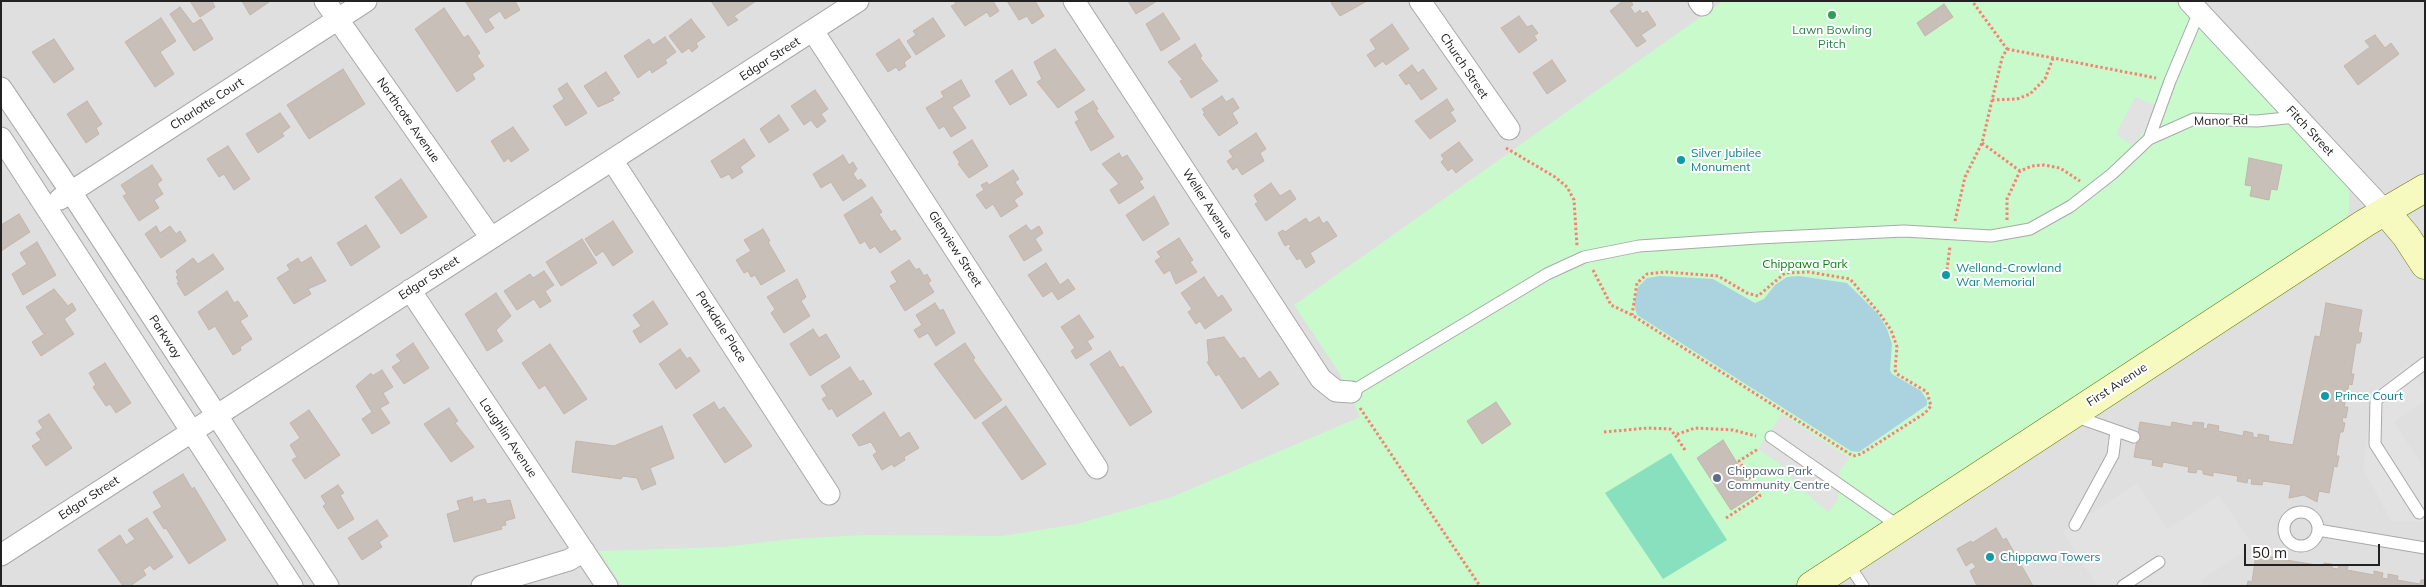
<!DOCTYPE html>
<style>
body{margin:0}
#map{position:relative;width:2426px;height:587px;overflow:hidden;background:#f2efe9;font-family:Mulish,sans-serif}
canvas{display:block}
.frame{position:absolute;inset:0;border:2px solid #222;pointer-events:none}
.scale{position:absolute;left:2244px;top:544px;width:136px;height:22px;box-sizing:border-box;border:2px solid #222;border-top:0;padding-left:6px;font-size:15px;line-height:18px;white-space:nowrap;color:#222;-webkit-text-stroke:4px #fff;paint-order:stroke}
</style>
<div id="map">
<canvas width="2426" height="587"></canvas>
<div class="frame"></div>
<div class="scale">50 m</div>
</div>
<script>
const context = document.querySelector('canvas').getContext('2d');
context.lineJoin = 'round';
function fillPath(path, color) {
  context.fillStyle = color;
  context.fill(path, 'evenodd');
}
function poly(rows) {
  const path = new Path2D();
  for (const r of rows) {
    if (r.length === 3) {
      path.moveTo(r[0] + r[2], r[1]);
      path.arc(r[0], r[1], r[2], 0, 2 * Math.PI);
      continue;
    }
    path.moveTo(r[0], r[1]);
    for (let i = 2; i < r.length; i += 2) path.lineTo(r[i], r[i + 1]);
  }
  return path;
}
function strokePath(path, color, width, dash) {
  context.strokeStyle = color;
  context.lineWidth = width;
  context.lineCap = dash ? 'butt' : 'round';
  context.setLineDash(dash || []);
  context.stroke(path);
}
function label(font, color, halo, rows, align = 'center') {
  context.font = font + ' Mulish,sans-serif';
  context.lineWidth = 4;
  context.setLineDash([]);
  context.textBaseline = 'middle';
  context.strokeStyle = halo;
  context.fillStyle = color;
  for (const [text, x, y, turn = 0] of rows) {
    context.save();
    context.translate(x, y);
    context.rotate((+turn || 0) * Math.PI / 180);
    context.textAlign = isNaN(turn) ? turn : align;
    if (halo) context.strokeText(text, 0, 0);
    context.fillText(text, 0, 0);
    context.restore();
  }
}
fillPath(poly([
 [1,1,2425,1,2425,586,1,586]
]), '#e0dfdf');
fillPath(poly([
 [1723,1,2180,1,2344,181,2349,191,2349,211,2344,223,1792,586,622,586,599,551,724,547,792,539,864,535,1002,536,1077,524,1172,497,1360,417,1340,374,1294,305]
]), '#c8facc');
fillPath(poly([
 [1671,453,1727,540,1663,579,1605,493]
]), '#88e0be');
fillPath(poly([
 [2135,97,2160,107,2133,146,2116,134],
 [2408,364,2425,391,2425,401,2394,422,2425,469,2425,522,2391,521,2363,468,2372,394],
 [1782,414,1849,458,1839,472,1838,500,1828,512,1799,487,1780,464,1758,449],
 [2137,483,2167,529,2219,495,2253,546,2201,580,2205,586,2097,586,2063,532]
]), '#e2e2e2');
fillPath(poly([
 [1661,276,1713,279,1755,303,1764,299,1775,285,1787,277,1799,276,1847,283,1878,314,1887,329,1892,344,1890,370,1892,374,1921,391,1927,400,1927,405,1859,452,1851,451,1637,315,1634,304,1638,287,1647,278]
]), '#aad3df');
const building = poly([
 [190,1,212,1,215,7,200,17,190,1],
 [242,1,269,1,269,2,250,15,242,1],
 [465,1,515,1,520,10,505,19,500,11,488,19,494,28,486,33,465,1],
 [711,1,756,1,734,16,738,20,728,26,711,1],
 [954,1,993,1,999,11,990,17,987,12,965,26,951,6,956,4,954,1],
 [1007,1,1035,1,1044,16,1032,24,1027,16,1019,20,1007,1],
 [1128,1,1157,1,1136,14,1128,1],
 [1333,1,1367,1,1340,16,1331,3,1333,1],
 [1623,1,1631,1,1633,5,1630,7,1635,14,1640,10,1642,14,1647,11,1656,25,1641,35,1646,41,1637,47,1610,11,1623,1],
 [1944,4,1953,17,1925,36,1917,23,1944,4],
 [180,7,193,24,201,19,213,39,194,51,170,14,180,7],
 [444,8,464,38,468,35,480,53,477,56,484,66,472,74,475,79,457,92,415,29,444,8],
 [1163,13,1180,39,1161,51,1146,24,1163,13],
 [1519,16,1527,27,1532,25,1538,33,1534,36,1537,40,1519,53,1501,28,1519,16],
 [161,18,176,41,160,52,174,74,155,87,125,42,161,18],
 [933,18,945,36,916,55,907,41,916,35,913,31,933,18],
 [691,19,705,37,696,43,698,47,692,52,689,48,682,53,669,36,691,19],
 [1392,24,1409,49,1386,65,1383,61,1375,67,1367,55,1376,49,1370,40,1392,24],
 [2375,35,2385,48,2391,43,2399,54,2358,85,2344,66,2370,47,2365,41,2375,35],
 [665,37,676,52,665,60,667,63,652,73,650,69,638,78,624,56,649,39,653,45,665,37],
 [54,39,74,69,54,83,32,52,54,39],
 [899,39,911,57,904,62,906,66,899,71,896,67,888,72,876,54,899,39],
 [1195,44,1202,56,1200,58,1218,81,1191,98,1180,81,1183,80,1168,62,1195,44],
 [1055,49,1085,90,1058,108,1037,82,1042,79,1034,62,1055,49],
 [1552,60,1566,81,1547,94,1533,73,1552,60],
 [1412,65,1418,73,1423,69,1437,89,1421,100,1409,83,1406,85,1399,75,1412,65],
 [343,69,365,104,309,139,287,105,343,69],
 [1012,70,1027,95,1010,105,995,81,1012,70],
 [606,72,620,93,612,98,614,100,598,107,584,86,606,72],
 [961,80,970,96,952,107,966,128,951,137,944,126,939,129,926,108,944,97,941,92,961,80],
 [567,83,587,113,566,126,553,106,564,99,558,89,567,83],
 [815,90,828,109,821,114,826,121,817,128,811,120,804,125,791,106,815,90],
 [1222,96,1226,102,1233,98,1239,108,1232,113,1238,123,1219,136,1203,114,1205,113,1202,109,1222,96],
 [1447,99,1454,110,1450,112,1456,121,1430,139,1415,121,1447,99],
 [87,101,102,124,96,128,99,134,86,143,67,114,87,101],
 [1093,101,1098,109,1096,110,1114,137,1091,151,1075,122,1079,120,1075,112,1093,101],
 [280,113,290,127,282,133,284,136,258,153,246,134,280,113],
 [779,115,789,130,769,143,760,129,779,115],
 [513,127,529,150,511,162,509,158,504,162,491,141,513,127],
 [1256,133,1266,149,1260,153,1264,161,1242,175,1237,167,1233,170,1227,161,1233,157,1229,151,1256,133],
 [744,139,755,156,740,167,743,172,732,179,729,174,721,178,711,161,744,139],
 [972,140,988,166,969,178,958,164,960,163,953,152,972,140],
 [1459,142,1473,160,1456,173,1452,168,1448,171,1441,162,1444,159,1441,155,1459,142],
 [228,146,250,179,234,190,224,174,219,177,207,159,228,146],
 [1119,153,1122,158,1127,155,1143,179,1139,181,1144,188,1119,204,1110,190,1119,184,1102,164,1119,153],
 [843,155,849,165,853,162,857,169,853,174,858,181,861,179,866,186,843,201,831,182,821,188,813,174,843,155],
 [2249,158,2282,165,2277,190,2271,189,2269,200,2250,196,2252,186,2245,185,2249,158],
 [152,165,162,180,157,184,163,194,154,200,159,208,139,221,123,196,127,194,121,185,152,165],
 [1013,170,1019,179,1015,182,1023,194,1014,200,1018,206,1001,217,993,204,986,209,976,195,984,190,981,185,987,182,989,185,1013,170],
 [401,179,427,217,401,234,375,197,401,179],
 [1271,183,1280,196,1290,190,1296,199,1266,221,1255,204,1258,202,1254,195,1271,183],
 [1154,196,1169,224,1143,241,1126,215,1154,196],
 [872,197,882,212,879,214,891,232,895,230,901,239,880,253,875,246,870,249,865,241,860,244,844,215,872,197],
 [19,214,30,232,1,251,1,225,19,214],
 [1319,217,1323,224,1327,221,1337,236,1310,253,1315,262,1306,268,1300,258,1297,260,1289,248,1291,247,1289,244,1285,246,1278,233,1283,230,1285,232,1306,218,1309,223,1319,217],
 [613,221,633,252,613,266,603,251,596,256,585,239,613,221],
 [366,225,380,247,351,266,337,243,366,225],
 [1026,225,1031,231,1039,226,1043,233,1035,239,1042,250,1024,261,1009,236,1026,225],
 [156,226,160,233,170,226,176,234,180,231,186,241,161,258,145,234,156,226],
 [763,229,770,241,768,242,785,271,761,285,755,275,751,277,748,271,744,273,736,260,751,251,744,240,763,229],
 [1179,238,1193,260,1190,262,1197,272,1176,284,1170,270,1164,274,1155,261,1161,257,1157,252,1179,238],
 [582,239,597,263,561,286,546,262,582,239],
 [37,242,56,275,23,295,12,274,27,264,20,253,37,242],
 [213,254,224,269,185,296,177,283,179,282,176,277,178,275,176,271,193,258,198,264,213,254],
 [311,257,326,281,308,289,311,294,294,304,277,278,290,270,287,265,298,258,301,263,311,257],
 [909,260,916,270,919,268,924,276,927,274,931,281,928,283,934,292,905,311,890,286,897,282,891,272,909,260],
 [1046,263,1060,285,1068,279,1075,289,1058,300,1052,291,1043,297,1028,275,1046,263],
 [544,271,554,285,545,291,551,301,540,308,534,299,517,310,504,291,530,274,533,278,544,271],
 [1204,277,1218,298,1222,295,1232,310,1205,329,1200,321,1196,324,1188,312,1192,309,1181,293,1204,277],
 [797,279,806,297,801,301,810,316,784,333,771,313,775,309,767,297,797,279],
 [54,289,68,306,72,303,76,310,64,319,74,334,41,356,32,342,46,333,43,333,26,307,54,289],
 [227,291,234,303,238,301,248,316,240,321,252,339,240,347,241,350,233,355,215,326,209,330,198,312,227,291],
 [496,293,511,316,496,330,503,341,487,351,465,314,496,293],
 [653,301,668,324,640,343,633,331,641,326,633,315,653,301],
 [935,303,940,311,943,309,955,333,936,346,928,333,919,338,914,330,922,325,916,315,935,303],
 [2326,303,2362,310,2358,332,2362,333,2360,343,2356,343,2351,374,2354,374,2352,385,2349,384,2344,407,2348,407,2346,418,2343,417,2342,422,2345,423,2343,432,2340,432,2336,456,2339,456,2337,467,2334,466,2329,493,2319,491,2317,502,2304,495,2289,498,2291,485,2263,481,2262,485,2251,484,2252,479,2248,478,2247,483,2237,481,2238,476,2213,472,2213,476,2203,474,2203,470,2197,469,2196,473,2188,472,2189,467,2163,462,2162,467,2152,465,2153,460,2134,457,2140,422,2171,427,2172,422,2193,426,2193,422,2204,423,2203,428,2207,429,2208,424,2219,426,2218,431,2243,436,2244,431,2253,433,2253,437,2258,438,2258,434,2269,436,2268,441,2293,445,2315,336,2320,337,2326,303],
 [1079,315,1094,337,1087,341,1092,349,1076,359,1071,351,1075,348,1061,327,1079,315],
 [813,329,819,338,826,334,840,357,810,376,790,344,813,329],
 [1224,337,1240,359,1244,357,1259,379,1270,371,1279,384,1242,409,1219,374,1216,376,1207,362,1209,362,1207,340,1224,337],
 [413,343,429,368,404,384,392,367,401,361,396,355,413,343],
 [965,343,975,358,973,360,1002,400,975,419,934,364,965,343],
 [550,344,587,399,564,414,545,385,539,389,522,363,550,344],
 [680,349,687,359,690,357,700,371,676,389,659,364,680,349],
 [1110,351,1120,368,1123,366,1152,412,1130,426,1090,364,1110,351],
 [105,363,131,403,116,413,110,404,106,406,93,387,96,385,89,373,105,363],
 [850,367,860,382,863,380,872,394,837,417,832,408,829,410,822,399,827,396,821,386,850,367],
 [382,370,393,387,383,393,389,403,380,408,390,423,372,434,362,419,372,412,356,386,371,373,372,376,382,370],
 [714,402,719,410,724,407,752,446,725,463,693,415,714,402],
 [1496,402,1511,424,1482,444,1467,421,1496,402],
 [1006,406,1046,464,1022,480,982,423,1006,406],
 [449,408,458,421,455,423,474,447,451,462,424,424,449,408],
 [309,410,340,455,305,479,292,460,297,457,290,445,300,438,290,423,309,410],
 [884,412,900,438,909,432,919,448,904,457,905,460,894,467,892,464,882,470,873,455,877,452,871,442,859,446,852,435,884,412],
 [49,414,72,448,46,466,32,446,41,440,36,433,43,428,38,421,49,414],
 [662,426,674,458,650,468,656,484,642,490,637,478,623,476,621,479,572,472,576,441,614,446,662,426],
 [1723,440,1756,494,1731,510,1697,458,1723,440],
 [183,474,192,489,194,487,226,540,189,564,166,528,164,529,153,512,162,507,153,492,183,474],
 [338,485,344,493,340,495,354,519,338,529,323,506,326,504,321,496,338,485],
 [472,497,473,502,485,499,487,504,510,500,515,518,505,521,506,525,501,526,502,529,454,542,447,514,460,510,457,501,472,497],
 [147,518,173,557,154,570,150,565,143,570,146,575,130,586,123,586,98,550,120,535,126,545,135,539,128,530,147,518],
 [377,520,388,536,379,542,382,547,362,560,348,538,377,520],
 [1996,528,2003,540,2006,538,2033,586,1977,586,1970,571,1976,567,1972,562,1966,566,1957,549,1971,541,1972,543,1996,528],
 [2256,554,2277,558,2278,554,2287,556,2286,560,2323,566,2324,563,2332,564,2332,568,2338,569,2339,565,2348,566,2347,570,2374,575,2374,571,2383,573,2382,578,2388,579,2388,574,2398,576,2397,580,2420,584,2421,580,2425,580,2425,586,2247,586,2248,581,2252,582,2256,554]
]);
fillPath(building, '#c7bfb8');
strokePath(building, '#c4b6ab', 1);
const lane = poly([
 [2149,139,2194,119,2257,121,2296,117],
 [1351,392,1547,274,1584,257,1639,246,1758,238,1904,231,1991,236,2030,229,2071,206,2112,174,2149,139,2170,81,2199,12],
 [2074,416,2134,437],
 [1771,437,1900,527],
 [2301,529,17],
 [2419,513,2375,444,2376,400,2425,363],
 [2075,525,2113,455,2116,431],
 [2318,530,2425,548],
 [1847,562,1863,586],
 [2123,586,2159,562]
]);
const street = poly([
 [325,1,491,238],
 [1074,1,1321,379,1336,391,1351,392],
 [1420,1,1509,129],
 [1699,1,1702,5],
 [2189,1,2385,211],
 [813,31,1097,468],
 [1,88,71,192,328,586],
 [1,138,292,586],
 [612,160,829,494],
 [60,199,366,1],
 [410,290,607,586],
 [1,555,858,1],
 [482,586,569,560,584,551]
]);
const secondary = poly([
 [2385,211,2406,236,2425,265],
 [1811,586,2365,223,2425,188]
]);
strokePath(lane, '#a9a9a9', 13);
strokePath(street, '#a9a9a9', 23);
strokePath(secondary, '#707d05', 29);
strokePath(poly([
 [2007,49,2156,78],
 [1992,100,2017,99,2030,94,2045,79,2053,58],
 [1982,143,2020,171],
 [1506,148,1555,177,1567,187,1574,200,1577,246],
 [2007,220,2007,199,2020,171,2032,166,2044,165,2060,168,2080,181],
 [1955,221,1965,177,1982,143,2002,58,2007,49,1972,1],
 [1593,270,1611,305,1632,315,1853,456,1861,454,1925,413,1931,406,1927,392,1897,374,1895,370,1897,347,1891,330,1880,314,1850,279,1809,272,1785,273,1758,296,1747,293,1718,276,1666,272,1647,274,1637,283,1632,315],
 [1947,270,1950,246],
 [1360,408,1480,586],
 [1604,432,1648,428,1670,429,1675,435],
 [1685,450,1675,435,1695,428,1733,430,1756,436],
 [1726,518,1760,496,1739,461,1758,449]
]), '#fa8072', 3, [2.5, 2.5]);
strokePath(lane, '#fff', 11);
strokePath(street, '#fff', 21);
strokePath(secondary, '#f7fabf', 28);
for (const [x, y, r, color] of [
 [1832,15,5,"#2e9e5b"],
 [1681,160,5,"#0f9aa8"],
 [1946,275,5,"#0f9aa8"],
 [2325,396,5,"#0f9aa8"],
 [1717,478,5,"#5c6f8a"],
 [1990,557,5,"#0f9aa8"]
]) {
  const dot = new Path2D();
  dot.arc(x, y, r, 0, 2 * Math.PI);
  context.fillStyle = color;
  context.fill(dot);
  strokePath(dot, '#fff', 2);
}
label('12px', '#27864d', '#fff', [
 ["Lawn Bowling",1832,30],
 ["Pitch",1832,44]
]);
label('12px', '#222', '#fff', [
 ["Edgar Street",770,59,-33],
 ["Church Street",1464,66,56],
 ["Charlotte Court",207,104,-33],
 ["Northcote Avenue",408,120,55],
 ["Manor Rd",2221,121,-1],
 ["Fitch Street",2310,131,47],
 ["Weller Avenue",1207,204,57],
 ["Glenview Street",955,249,57],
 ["Edgar Street",429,278,-33],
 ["Parkdale Place",721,327,57],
 ["Parkway",165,337,57],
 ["First Avenue",2117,385,-33],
 ["Laughlin Avenue",508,438,56],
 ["Edgar Street",89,498,-33]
]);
label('12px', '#0d838f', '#fff', [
 ["Silver Jubilee",1691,153],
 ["Monument",1691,167],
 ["Welland-Crowland",1956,268],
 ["War Memorial",1956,282],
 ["Prince Court",2335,396],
 ["Chippawa Towers",2000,557]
], 'left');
label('12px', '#0c8416', '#fff', [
 ["Chippawa Park",1805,264]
]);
label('12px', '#4e5e75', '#fff', [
 ["Chippawa Park",1727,471],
 ["Community Centre",1727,485]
], 'left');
</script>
